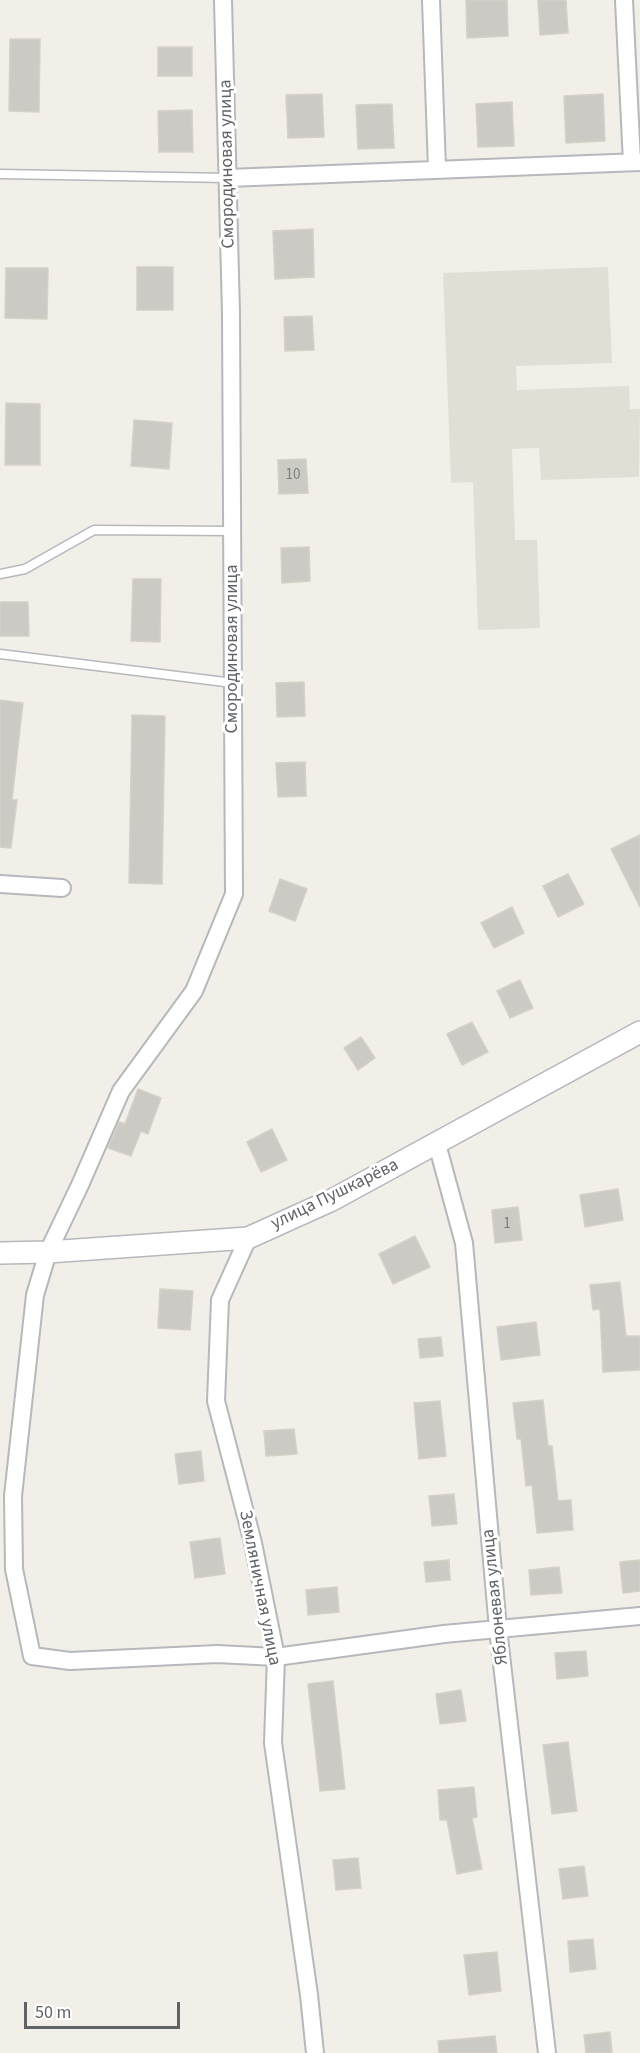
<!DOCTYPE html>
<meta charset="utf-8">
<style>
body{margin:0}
#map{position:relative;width:640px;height:2053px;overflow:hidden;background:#f1efe8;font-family:"Source Sans 3",sans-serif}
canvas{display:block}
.scale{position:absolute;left:24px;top:2002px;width:156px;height:27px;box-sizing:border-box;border:3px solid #5f6368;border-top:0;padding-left:8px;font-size:18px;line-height:21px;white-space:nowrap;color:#5f6368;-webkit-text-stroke:4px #fff;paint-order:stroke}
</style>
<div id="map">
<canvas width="640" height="2053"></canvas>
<div class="scale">50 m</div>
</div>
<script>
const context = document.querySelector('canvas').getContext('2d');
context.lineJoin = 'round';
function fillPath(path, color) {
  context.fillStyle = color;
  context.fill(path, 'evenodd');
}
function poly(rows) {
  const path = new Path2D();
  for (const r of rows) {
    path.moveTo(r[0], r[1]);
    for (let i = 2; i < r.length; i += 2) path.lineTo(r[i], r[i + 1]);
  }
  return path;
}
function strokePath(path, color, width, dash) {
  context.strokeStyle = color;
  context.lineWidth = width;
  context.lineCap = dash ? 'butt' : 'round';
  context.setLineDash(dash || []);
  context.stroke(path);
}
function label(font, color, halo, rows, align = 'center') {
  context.font = font + ' "Source Sans 3",sans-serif';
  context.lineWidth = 6;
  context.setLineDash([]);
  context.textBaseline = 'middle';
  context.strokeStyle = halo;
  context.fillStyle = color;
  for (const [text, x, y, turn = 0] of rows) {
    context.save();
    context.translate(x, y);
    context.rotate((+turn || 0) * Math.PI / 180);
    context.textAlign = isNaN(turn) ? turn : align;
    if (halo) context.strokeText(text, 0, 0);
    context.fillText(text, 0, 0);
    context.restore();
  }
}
fillPath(poly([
 [608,267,612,363,516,366,517,390,629,386,630,409,640,409,639,477,541,480,539,448,512,449,515,540,537,540,540,628,478,630,473,482,451,483,443,273]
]), '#e1ded6');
const building = poly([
 [466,0,507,0,508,36,467,38,466,0],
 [538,0,566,0,568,33,540,35,538,0],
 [10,39,40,39,39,112,9,111,10,39],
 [158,47,192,47,192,76,158,76,158,47],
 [322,94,324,137,288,138,286,95,322,94],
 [603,94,605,141,566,143,564,96,603,94],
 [512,102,514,146,478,147,476,104,512,102],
 [392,104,394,148,358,149,356,105,392,104],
 [192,110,193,152,159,152,158,111,192,110],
 [313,229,314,277,275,279,273,231,313,229],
 [137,267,173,267,173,310,137,310,137,267],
 [6,268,48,268,47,319,5,318,6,268],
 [312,316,314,350,285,351,284,317,312,316],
 [6,403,40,404,40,465,5,465,6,403],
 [134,420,172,423,169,469,131,466,134,420],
 [306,459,308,493,279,494,278,460,306,459],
 [309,547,310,581,282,583,281,548,309,547],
 [133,579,161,579,160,642,131,641,133,579],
 [0,602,28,602,29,636,0,636,0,602],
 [304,682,305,716,277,717,276,683,304,682],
 [0,700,23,703,12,800,17,800,11,848,0,847,0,700],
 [132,715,165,716,162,884,129,883,132,715],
 [305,762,306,796,278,797,276,763,305,762],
 [640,835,640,907,611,849,640,835],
 [568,874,584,904,558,917,543,886,568,874],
 [280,879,307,889,295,921,269,911,280,879],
 [512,907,524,933,494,948,481,923,512,907],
 [520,980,533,1008,510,1018,497,991,520,980],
 [472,1022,488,1052,462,1065,447,1034,472,1022],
 [361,1037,375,1058,358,1070,344,1048,361,1037],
 [138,1089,161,1098,148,1134,141,1131,131,1156,108,1148,119,1122,125,1124,138,1089],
 [272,1129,287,1160,261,1172,247,1142,272,1129],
 [618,1189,623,1220,585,1227,580,1195,618,1189],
 [518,1207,522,1240,495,1243,492,1210,518,1207],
 [415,1236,430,1267,393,1284,379,1254,415,1236],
 [620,1282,626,1336,640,1336,640,1370,603,1372,600,1309,593,1310,590,1285,620,1282],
 [160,1289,193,1291,190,1330,158,1328,160,1289],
 [536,1322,540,1355,501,1360,497,1327,536,1322],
 [441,1337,443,1356,420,1358,418,1339,441,1337],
 [543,1400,548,1446,552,1446,558,1501,571,1500,573,1530,537,1533,532,1485,526,1486,521,1439,517,1439,513,1403,543,1400],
 [440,1401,446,1456,419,1459,414,1403,440,1401],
 [294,1429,297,1454,266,1456,264,1431,294,1429],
 [201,1451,204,1481,179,1484,175,1454,201,1451],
 [454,1494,457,1524,432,1526,429,1496,454,1494],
 [220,1538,225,1574,195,1578,190,1542,220,1538],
 [449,1560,450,1580,426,1582,424,1562,449,1560],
 [640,1560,640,1591,623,1593,620,1562,640,1560],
 [559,1567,562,1593,531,1595,529,1570,559,1567],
 [337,1587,339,1612,308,1615,306,1590,337,1587],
 [586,1651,588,1676,557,1679,555,1653,586,1651],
 [333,1681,345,1789,320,1791,308,1684,333,1681],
 [461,1690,466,1721,440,1724,436,1694,461,1690],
 [568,1742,577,1811,552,1814,543,1745,568,1742],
 [474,1787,477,1817,472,1818,482,1869,457,1874,447,1820,440,1820,438,1790,474,1787],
 [358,1858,361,1888,336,1890,333,1860,358,1858],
 [584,1866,588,1896,563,1899,559,1869,584,1866],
 [593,1939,596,1969,570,1972,568,1941,593,1939],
 [497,1952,501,1991,469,1995,464,1955,497,1952],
 [610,2032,612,2053,586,2053,584,2035,610,2032],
 [495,2036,497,2053,439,2053,438,2041,495,2036]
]);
fillPath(building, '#cccac5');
strokePath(building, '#d6d1c6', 1.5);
const service = poly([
 [0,174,228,178],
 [0,574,25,569,94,530,232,531],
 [0,654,233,683]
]);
const minor = poly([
 [223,0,231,314,234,894,194,991,121,1091,80,1185,48,1252,35,1295,13,1496,14,1569,32,1656,70,1661,217,1654,276,1657,444,1634,640,1616],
 [431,0,437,169],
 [624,0,632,162],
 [228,178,640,162],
 [0,884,62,888],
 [437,1144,464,1243,498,1629,547,2053],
 [248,1238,220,1300,216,1401,253,1543,276,1657,273,1743,309,1995,315,2053]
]);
const tertiary = poly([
 [0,1253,48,1252,248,1238,332,1200,640,1032]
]);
strokePath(service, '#b5b8bc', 11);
strokePath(minor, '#b5b8bc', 20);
strokePath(tertiary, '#b5b8bc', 24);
strokePath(service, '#fff', 8);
strokePath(minor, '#fff', 16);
strokePath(tertiary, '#fff', 21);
label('15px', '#7a7d7f', null, [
 ["10",293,476],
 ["1",507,1225]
]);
label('18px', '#5f6368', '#fff', [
 ["Смородиновая улица",228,164,-91],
 ["Смородиновая улица",233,649,-90],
 ["улица Пушкарёва",335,1195,-26],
 ["Земляничная улица",259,1588,79],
 ["Яблоневая улица",496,1597,-96]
]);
</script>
